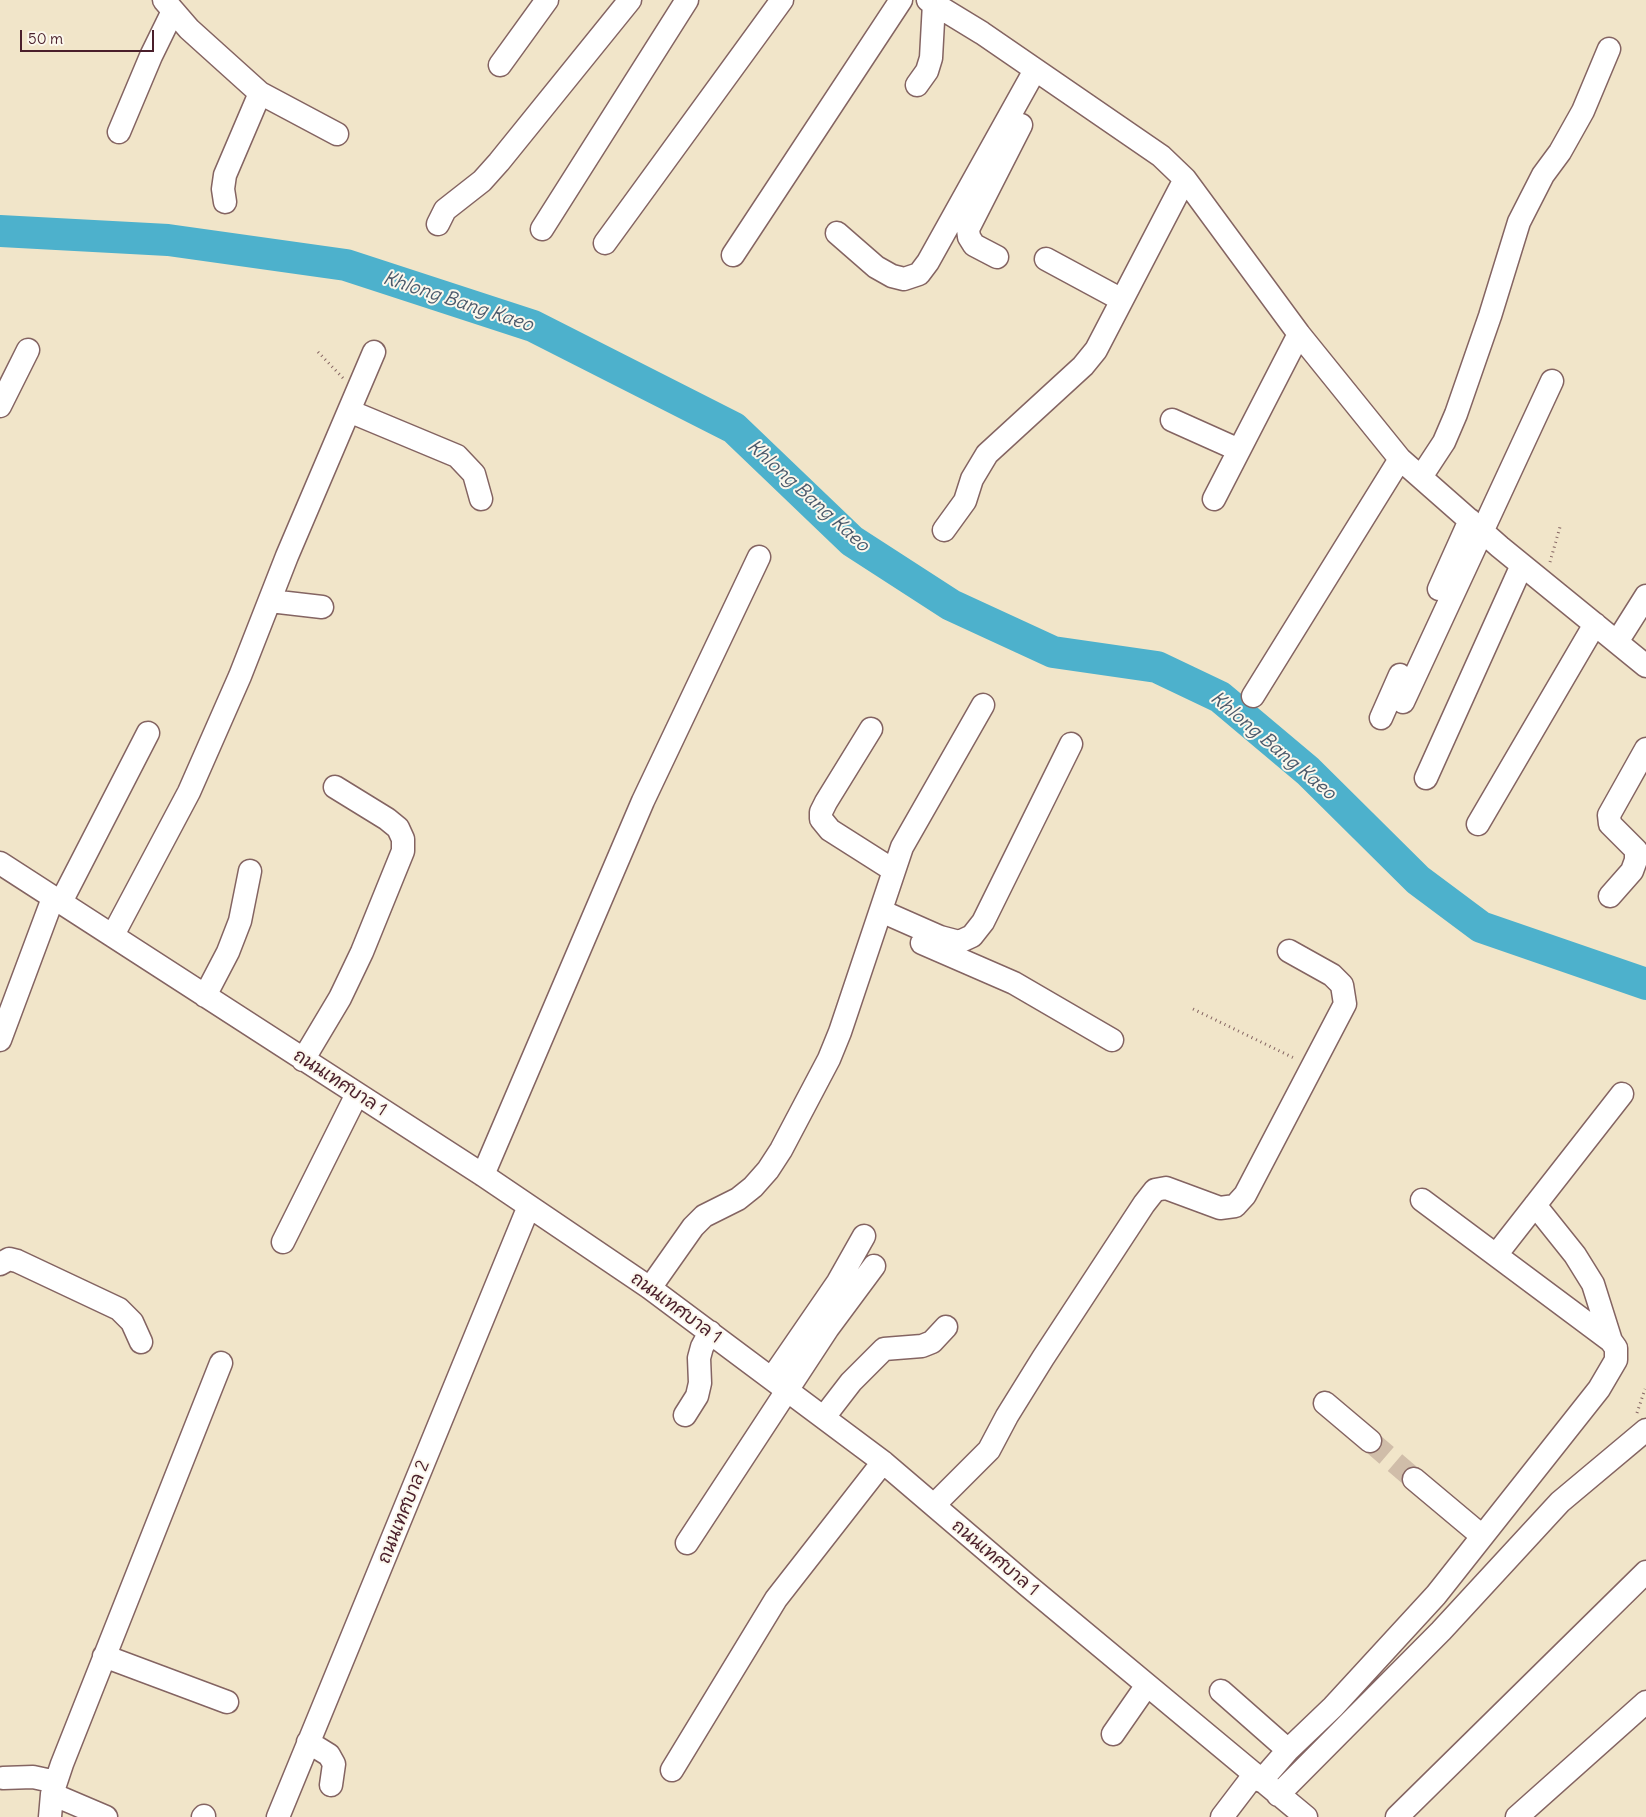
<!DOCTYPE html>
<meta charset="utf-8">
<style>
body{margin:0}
#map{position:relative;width:1646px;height:1817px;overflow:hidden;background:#f1e5c9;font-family:Delius,sans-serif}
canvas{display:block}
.scale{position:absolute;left:20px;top:30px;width:134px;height:22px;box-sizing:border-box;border:2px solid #4a1f2b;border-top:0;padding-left:6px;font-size:15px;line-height:18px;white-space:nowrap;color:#4a1f2b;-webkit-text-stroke:4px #fbf7ec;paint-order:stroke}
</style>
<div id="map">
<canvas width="1646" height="1817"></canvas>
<div class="scale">50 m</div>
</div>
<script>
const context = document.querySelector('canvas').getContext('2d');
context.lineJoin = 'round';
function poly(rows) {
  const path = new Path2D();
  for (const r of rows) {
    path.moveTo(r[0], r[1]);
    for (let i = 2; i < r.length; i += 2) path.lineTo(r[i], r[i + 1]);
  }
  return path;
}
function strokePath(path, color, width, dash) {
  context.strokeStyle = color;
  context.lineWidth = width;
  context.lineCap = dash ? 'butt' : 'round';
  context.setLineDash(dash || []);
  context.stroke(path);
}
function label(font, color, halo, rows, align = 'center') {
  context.font = font + ' Delius,"Playpen Sans Thai",sans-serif';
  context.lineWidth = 4;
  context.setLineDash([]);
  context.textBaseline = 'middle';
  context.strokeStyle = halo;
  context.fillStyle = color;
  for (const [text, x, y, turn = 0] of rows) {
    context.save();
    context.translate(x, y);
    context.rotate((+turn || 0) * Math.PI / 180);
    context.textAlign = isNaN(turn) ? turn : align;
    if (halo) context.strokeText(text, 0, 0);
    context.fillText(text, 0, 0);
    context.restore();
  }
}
strokePath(poly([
 [0,231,168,240,346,265,533,326,734,428,852,541,951,605,1053,652,1157,667,1220,697,1308,771,1418,880,1481,927,1646,984]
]), '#4db1cc', 32);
strokePath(poly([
 [1370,1441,1414,1479]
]), '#d0bda9', 22, [22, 11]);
const minor = poly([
 [164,0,189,29,260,93,337,134],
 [928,0,982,33,1161,156,1185,179,1299,334,1400,459,1500,547,1646,666],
 [500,65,547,0],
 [917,85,927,71,931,58,934,3],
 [119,132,151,56,173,11],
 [225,202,223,189,225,175,260,93],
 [438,224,445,210,482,181,499,162,630,0],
 [542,229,687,0],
 [837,233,876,267,892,276,904,279,919,274,928,262,1035,70],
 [605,243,782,0],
 [733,255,901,0],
 [997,257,974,245,969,237,968,229,1021,125],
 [1046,259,1122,300],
 [0,406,28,350],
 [349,411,457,456,474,474,481,499],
 [1172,420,1239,450],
 [1421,477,1444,442,1456,414,1490,316,1519,222,1543,175,1560,152,1583,111,1609,49],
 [1214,499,1299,334],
 [944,530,965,501,972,479,987,454,1083,366,1096,350,1185,179],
 [1439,589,1470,520],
 [270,601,322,607],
 [1617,642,1646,596],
 [1253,696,1400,459],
 [1403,702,1552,381],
 [1381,718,1400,675],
 [871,729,826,802,821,812,821,819,830,830,893,870],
 [1426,778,1522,565],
 [1478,824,1595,624],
 [0,863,483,1175,650,1288,883,1462,1027,1585,1306,1817],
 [1610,896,1632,871,1636,860,1636,850,1610,824,1609,815,1646,749],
 [61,902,148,733],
 [881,911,940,937,959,942,972,936,983,922,1071,744],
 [113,935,189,792,240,676,287,556,374,352],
 [922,943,1014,983,1112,1040],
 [205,996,228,952,240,921,250,871],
 [0,1040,53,898],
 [303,1060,340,998,362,952,403,851,403,839,398,828,387,819,335,787],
 [483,1175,643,801,759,557],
 [1535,1205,1575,1255,1593,1284,1611,1341],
 [283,1242,357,1094],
 [1496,1255,1622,1094],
 [0,1264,9,1259,17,1261,119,1309,132,1322,141,1342],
 [650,1288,693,1227,704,1216,738,1199,753,1187,768,1170,781,1150,829,1059,840,1032,902,847,983,705],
 [772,1378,838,1282,864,1236],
 [1325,1403,1370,1441],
 [685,1415,697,1396,700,1383,699,1358,702,1347,710,1332],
 [824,1417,851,1382,884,1349,922,1346,932,1342,946,1327],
 [1414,1479,1482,1536],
 [934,1505,989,1450,1007,1416,1043,1358,1144,1204,1155,1190,1166,1188,1220,1208,1235,1206,1245,1195,1345,1004,1342,985,1332,975,1289,951],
 [687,1543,828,1328,874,1266],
 [104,1656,227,1702],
 [1221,1691,1288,1750],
 [1113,1734,1147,1685],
 [308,1742,329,1755,334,1764,331,1785],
 [672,1770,776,1599,883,1462],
 [3,1778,33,1777,56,1782],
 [1261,1781,1288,1750,1333,1707,1436,1595,1599,1389,1616,1360,1616,1348,1611,1341,1422,1200],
 [52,1794,106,1817],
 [1278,1795,1441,1631,1560,1502,1646,1430],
 [50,1817,52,1794,62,1764,221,1363],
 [203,1817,204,1816],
 [278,1817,529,1206],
 [1222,1817,1254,1775],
 [1397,1817,1646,1572],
 [1517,1817,1646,1702]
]);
strokePath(minor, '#846462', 25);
strokePath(poly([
 [318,352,343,378],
 [1550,562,1560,527],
 [1193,1009,1296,1059],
 [1637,1413,1645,1389]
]), '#846462', 3, [1, 4]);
strokePath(minor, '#fff', 22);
label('18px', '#4a1f2b', '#fbf7ec', [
 ["ถนนเทศบาล 1",340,1083,33],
 ["ถนนเทศบาล 1",676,1308,36],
 ["ถนนเทศบาล 2",404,1512,-68],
 ["ถนนเทศบาล 1",995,1558,40]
]);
label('italic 19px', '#4b596b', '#fbf7ec', [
 ["Khlong Bang Kaeo",458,302,18],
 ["Khlong Bang Kaeo",808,496,42],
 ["Khlong Bang Kaeo",1273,746,40]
]);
</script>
